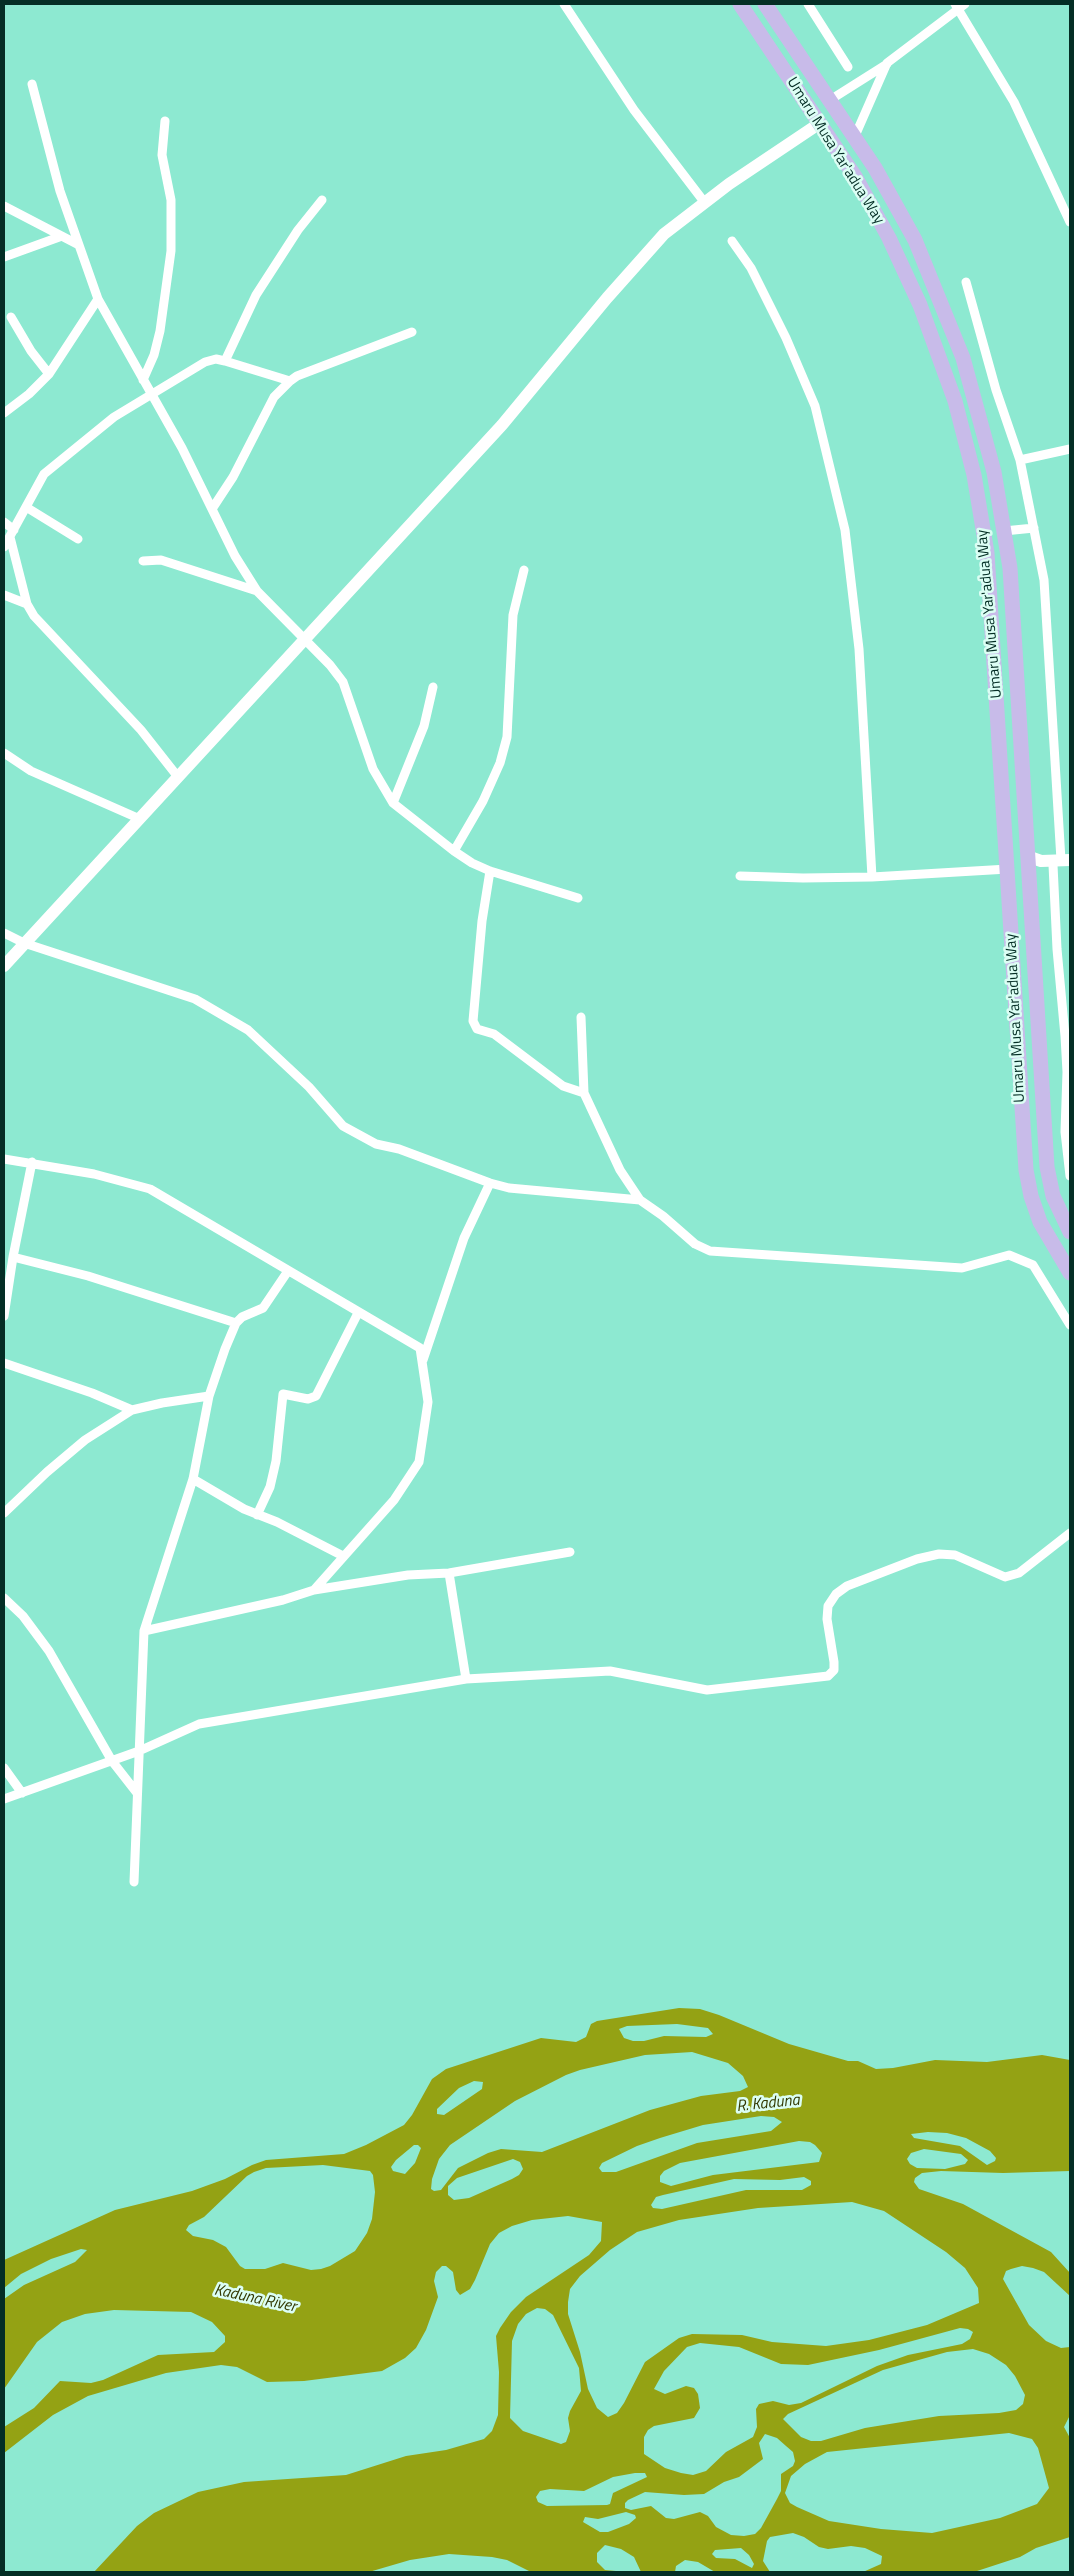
<!DOCTYPE html>
<style>
body{margin:0}
#map{position:relative;width:1074px;height:2576px;overflow:hidden;background:#8de9d1;font-family:"Titillium Web",sans-serif}
canvas{display:block}
.frame{position:absolute;inset:0;border:5px solid #042e25;pointer-events:none}
</style>
<div id="map">
<canvas width="1074" height="2576"></canvas>
<div class="frame"></div>
</div>
<script>
const context = document.querySelector('canvas').getContext('2d');
context.lineJoin = 'round';
function fillPath(path, color) {
  context.fillStyle = color;
  context.fill(path, 'evenodd');
}
function poly(rows) {
  const path = new Path2D();
  for (const r of rows) {
    path.moveTo(r[0], r[1]);
    for (let i = 2; i < r.length; i += 2) path.lineTo(r[i], r[i + 1]);
  }
  return path;
}
function strokePath(path, color, width, dash) {
  context.strokeStyle = color;
  context.lineWidth = width;
  context.lineCap = dash ? 'butt' : 'round';
  context.setLineDash(dash || []);
  context.stroke(path);
}
function label(font, color, halo, rows, align = 'center') {
  context.font = font + ' "Titillium Web",sans-serif';
  context.lineWidth = 5;
  context.setLineDash([]);
  context.textBaseline = 'middle';
  context.strokeStyle = halo;
  context.fillStyle = color;
  for (const [text, x, y, turn = 0] of rows) {
    context.save();
    context.translate(x, y);
    context.rotate((+turn || 0) * Math.PI / 180);
    context.textAlign = isNaN(turn) ? turn : align;
    if (halo) context.strokeText(text, 0, 0);
    context.fillText(text, 0, 0);
    context.restore();
  }
}
fillPath(poly([
 [679,2008,700,2009,719,2015,789,2044,848,2061,858,2061,876,2069,893,2068,935,2060,987,2062,1042,2055,1070,2060,1070,2171,1003,2173,941,2171,922,2173,915,2178,914,2182,919,2189,963,2204,1051,2252,1070,2273,1070,2296,1044,2272,1033,2268,1022,2266,1011,2269,1006,2271,1003,2279,1029,2325,1046,2341,1061,2348,1070,2347,1070,2415,1064,2427,1070,2438,1070,2537,1036,2548,1020,2557,974,2572,863,2572,881,2564,882,2556,865,2548,851,2546,828,2549,819,2547,804,2537,793,2533,770,2537,767,2541,763,2561,770,2572,715,2572,698,2562,685,2560,676,2566,675,2572,641,2572,634,2557,621,2549,605,2545,597,2553,597,2562,605,2570,627,2572,531,2572,507,2560,492,2557,449,2554,410,2560,369,2572,94,2572,137,2526,154,2513,198,2492,244,2482,346,2475,406,2456,446,2450,484,2439,492,2431,498,2415,499,2372,496,2336,500,2328,511,2312,526,2297,589,2255,601,2241,602,2222,568,2216,532,2220,512,2226,499,2233,490,2244,475,2280,470,2289,460,2295,456,2290,453,2272,446,2266,442,2266,436,2272,434,2281,438,2297,426,2330,416,2348,405,2358,382,2371,304,2381,267,2382,237,2367,221,2365,166,2373,88,2396,53,2415,4,2453,4,2427,34,2408,60,2381,91,2383,103,2380,158,2355,214,2352,225,2342,225,2336,212,2322,191,2312,114,2310,85,2314,62,2322,37,2342,4,2389,4,2299,24,2285,75,2262,87,2250,81,2249,51,2259,21,2274,4,2288,4,2260,115,2210,192,2191,225,2179,252,2165,266,2160,344,2154,366,2145,404,2125,412,2115,432,2079,446,2069,541,2038,576,2042,586,2037,591,2024,597,2021],
 [677,2024,708,2028,713,2034,706,2037,664,2036,644,2041,633,2041,624,2038,619,2029,627,2026],
 [692,2052,728,2063,743,2076,748,2087,740,2091,701,2096,650,2110,542,2152,501,2149,488,2153,458,2168,441,2190,434,2191,431,2189,432,2179,439,2159,450,2145,515,2101,566,2075,580,2070,645,2055],
 [474,2081,483,2082,482,2089,444,2115,437,2114,437,2109,459,2088],
 [761,2116,774,2117,782,2122,771,2131,697,2143,616,2172,602,2172,599,2168,602,2163,637,2146,660,2138,703,2125],
 [928,2132,947,2133,966,2138,990,2151,996,2158,995,2161,987,2165,960,2146,914,2138,911,2134],
 [799,2141,810,2142,815,2145,822,2153,819,2162,713,2175,671,2186,660,2182,660,2176,664,2171,680,2163],
 [414,2145,418,2145,421,2148,415,2163,405,2174,393,2171,391,2167,396,2160],
 [924,2149,961,2154,968,2160,965,2164,945,2169,917,2168,910,2164,907,2159,911,2153],
 [513,2159,520,2162,523,2169,519,2175,512,2179,469,2198,454,2200,448,2195,448,2186,457,2178],
 [323,2165,370,2171,373,2175,375,2192,372,2219,367,2233,355,2251,330,2266,321,2269,311,2270,283,2263,265,2269,245,2269,240,2266,226,2247,213,2240,193,2236,186,2230,189,2225,204,2217,247,2176,254,2172,266,2168],
 [804,2177,811,2181,811,2185,802,2190,746,2190,662,2209,653,2208,651,2205,656,2197,663,2195,734,2179,780,2180],
 [852,2202,884,2211,946,2252,965,2268,978,2288,979,2303,927,2325,869,2340,826,2346,772,2342,742,2335,692,2334,679,2338,645,2362,624,2403,617,2413,608,2417,597,2408,588,2389,580,2352,568,2314,568,2302,570,2289,580,2276,610,2250,637,2232,679,2220,758,2208],
 [537,2308,545,2309,553,2315,579,2368,581,2391,570,2411,568,2418,570,2431,566,2442,561,2444,523,2431,510,2418,512,2341,518,2324,526,2314],
 [960,2328,968,2329,973,2332,970,2339,962,2344,908,2355,877,2366,801,2403,789,2405,773,2401,759,2404,756,2409,757,2427,753,2437,726,2452,706,2471,693,2475,681,2473,665,2468,644,2454,644,2437,648,2430,654,2426,694,2418,700,2408,698,2394,694,2388,686,2386,665,2394,654,2389,664,2371,687,2347,700,2343,739,2347,781,2364,808,2365,879,2350],
 [973,2349,989,2354,1006,2365,1015,2376,1025,2395,1023,2404,1016,2410,999,2413,939,2416,865,2428,821,2441,811,2441,801,2437,783,2419,788,2414,883,2370,947,2352],
 [1009,2433,1032,2439,1038,2448,1049,2488,1037,2504,1000,2518,932,2533,881,2529,829,2521,797,2507,790,2503,785,2493,791,2476,805,2464,827,2452],
 [765,2434,777,2438,786,2446,793,2452,795,2461,793,2466,781,2474,781,2491,777,2499,761,2528,755,2534,744,2536,731,2535,716,2527,708,2516,700,2512,674,2519,666,2518,651,2506,631,2510,625,2508,625,2503,628,2500,645,2492,684,2495,704,2494,724,2482,739,2477,763,2459,759,2443],
 [635,2473,645,2473,647,2477,613,2493,610,2504,607,2505,547,2506,538,2502,536,2497,540,2491,550,2489,584,2491,613,2477],
 [626,2512,635,2515,636,2518,629,2524,608,2532,600,2532,583,2522,585,2517,598,2519],
 [741,2548,749,2555,754,2564,752,2568,735,2559,716,2558,712,2554,715,2550]
]), '#94a214');
strokePath(poly([
 [564,4,634,110,705,203],
 [808,4,848,67],
 [955,4,1014,102,1070,222],
 [32,84,60,191,98,299,182,448,235,556,257,591,330,665,343,682,373,769,393,803,454,851,472,863,490,871,578,898],
 [830,100,887,64],
 [855,136,887,63,965,4],
 [4,206,77,244],
 [732,241,751,268,786,338,815,406,845,530,859,649,872,877,1008,869],
 [4,257,62,236],
 [966,282,996,390,1020,460,1044,580,1061,860],
 [11,317,31,351,49,374],
 [225,361,256,295,298,230,322,200],
 [143,380,154,355,160,331,171,251,171,200,162,155,165,121],
 [4,413,29,394,49,374,98,299],
 [1020,460,1070,449],
 [26,507,78,539],
 [212,509,233,477,274,397,290,381,297,376,412,332],
 [4,522,14,530],
 [1004,531,1034,528],
 [10,537,27,604,34,616,141,730,178,777],
 [4,547,44,474,114,417,205,362,216,359,225,361,290,381],
 [143,561,161,560,257,591],
 [4,595,27,604],
 [4,753,31,771,140,819],
 [393,803,424,726,433,687],
 [454,851,483,801,500,763,507,737,513,615,524,570],
 [1053,865,1057,949,1065,1036,1067,1072,1065,1132,1070,1176],
 [490,871,482,921,473,1021,477,1029,494,1034,563,1086,584,1093],
 [740,876,803,878,872,877],
 [4,933,24,943,195,999,248,1030,309,1087,343,1126,376,1144,399,1149,490,1183,509,1188,640,1200,663,1216,695,1244,710,1251,962,1268,1009,1255,1033,1265,1070,1325],
 [581,1017,584,1093,620,1170,640,1200],
 [4,1159,94,1174,150,1189,420,1348,428,1402,419,1462,394,1500,314,1590],
 [13,1257,88,1276,236,1323],
 [4,1316,13,1257,32,1162],
 [423,1360,464,1238,490,1183],
 [4,1363,92,1393,132,1410],
 [193,1479,244,1509,277,1522,343,1556],
 [4,1513,47,1472,85,1440,132,1410,162,1403,209,1396],
 [257,1515,270,1487,276,1461,283,1394,308,1399,316,1396,358,1313],
 [449,1573,466,1679],
 [4,1598,23,1616,49,1651,112,1761,137,1793],
 [144,1631,283,1600,314,1590,408,1575,449,1573,570,1552],
 [4,1768,22,1793],
 [4,1799,139,1751,199,1724,466,1679,610,1671,707,1690,828,1676,834,1670,834,1662,827,1619,828,1606,836,1594,847,1586,917,1559,939,1554,955,1555,1005,1577,1019,1573,1070,1533],
 [134,1882,144,1631,193,1479,209,1396,225,1349,236,1323,242,1317,263,1308,288,1271]
]), '#fff', 9);
strokePath(poly([
 [1027,856,1041,861,1070,860],
 [4,966,502,425,607,298,664,234,729,184,820,123]
]), '#fff', 12);
strokePath(poly([
 [740,4,856,178,889,238,920,305,955,401,974,475,987,553,1026,1170,1031,1196,1040,1222,1070,1273],
 [765,4,875,168,915,240,963,358,994,472,1010,568,1047,1167,1053,1196,1070,1232]
]), '#c8bbe9', 15);
label('15px', '#042e25', '#dcfef4', [
 ["Umaru Musa Yar'adua Way",835,151,58],
 ["Umaru Musa Yar'adua Way",990,614,-95],
 ["Umaru Musa Yar'adua Way",1016,1018,-93]
]);
label('italic 16px', '#333903', '#dcfef4', [
 ["R. Kaduna",768,2104,-6],
 ["Kaduna River",255,2299,12]
]);
</script>
